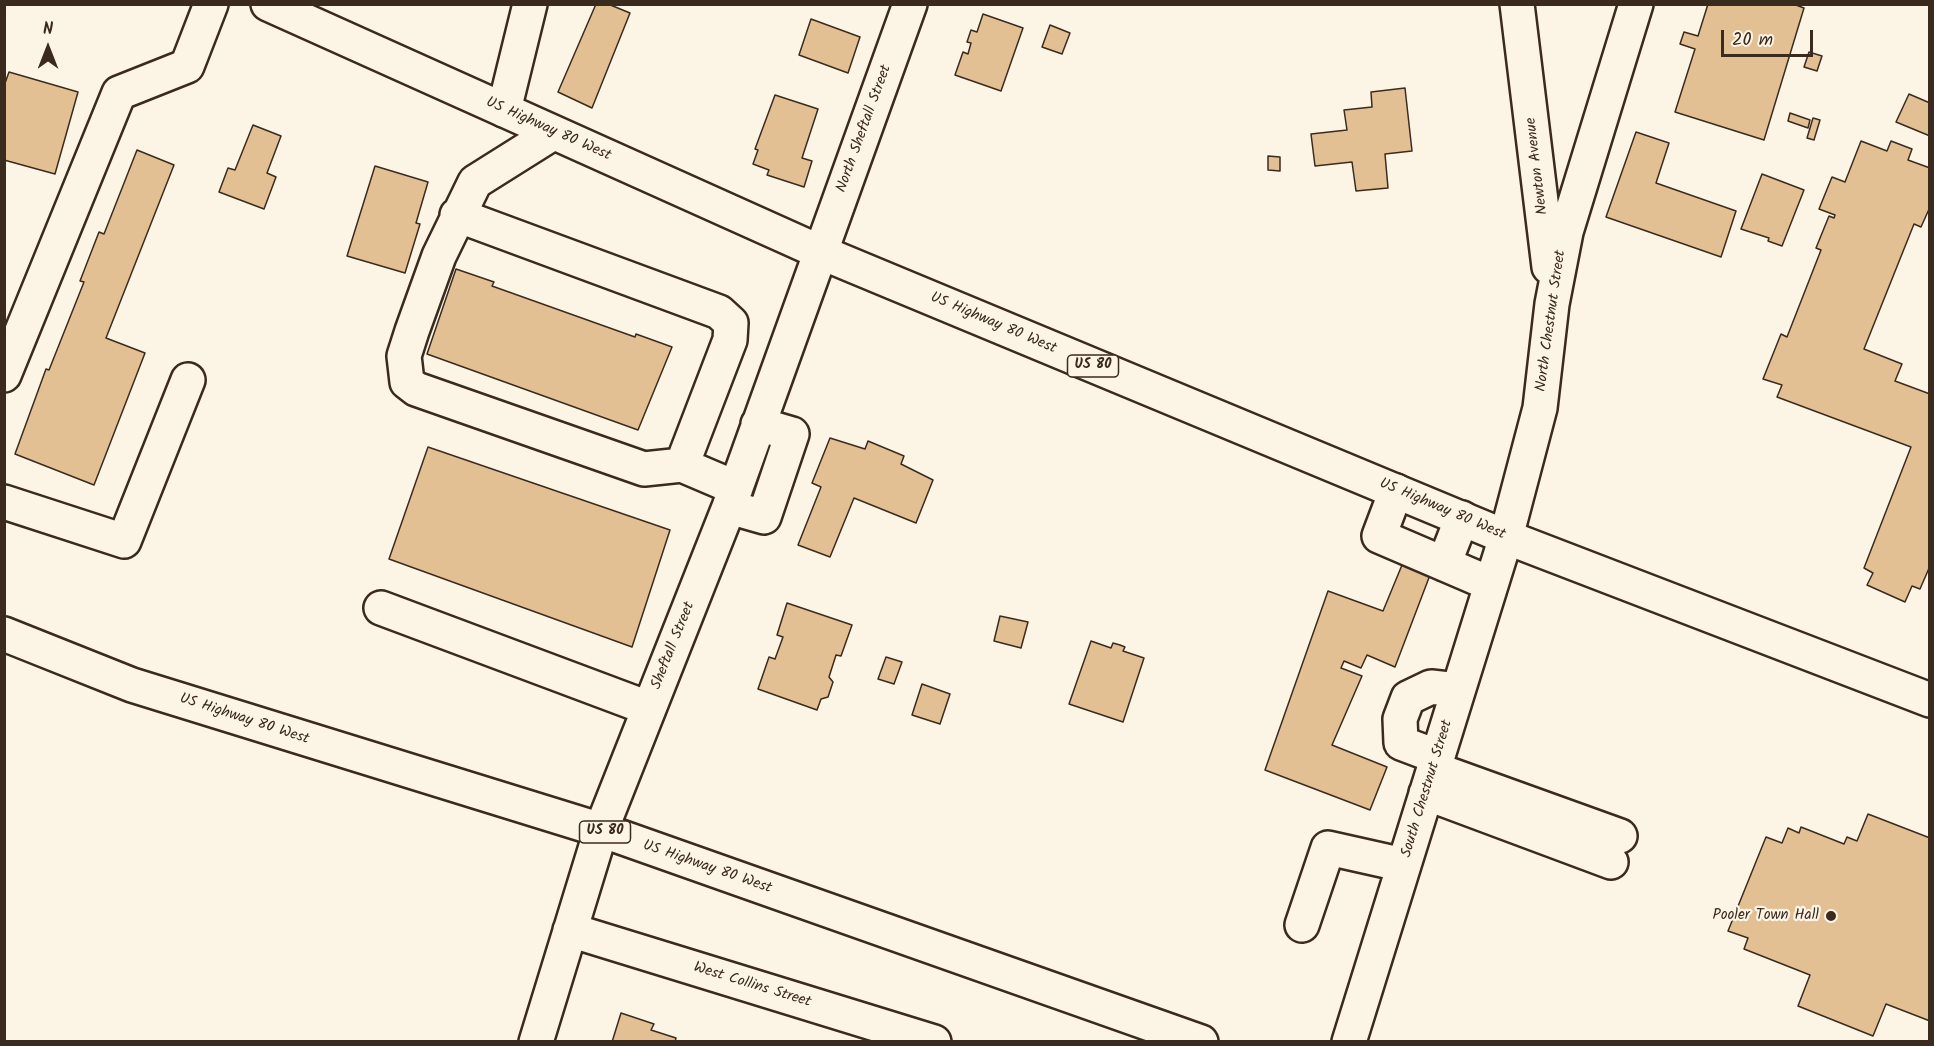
<!DOCTYPE html>
<style>
body{margin:0}
#map{position:relative;width:1934px;height:1046px;overflow:hidden;background:#fcf5e5;font-family:Kalam,sans-serif}
canvas{display:block}
.frame{position:absolute;inset:0;border:6px solid #3b2a1e;pointer-events:none}
.north{position:absolute;left:18px;top:18px;width:60px;height:60px;-webkit-text-stroke:4px #fcf5e5;paint-order:stroke;rotate:0deg;font-size:16px;font-weight:700;line-height:24px;text-align:center;color:#3b2a1e}
.north::after{content:'';display:block;margin:auto;width:21px;height:27px;background:#3b2a1e;clip-path:polygon(50% 0,100% 100%,50% 72%,0 100%)}
.scale{position:absolute;left:1721px;top:30px;width:92px;height:27px;box-sizing:border-box;border:3px solid #3b2a1e;border-top:0;padding-left:8px;font-size:18px;line-height:21px;white-space:nowrap;color:#3b2a1e;-webkit-text-stroke:4px #fcf5e5;paint-order:stroke}
</style>
<div id="map">
<canvas width="1934" height="1046"></canvas>
<div class="frame"></div>
<div class="north">N</div>
<div class="scale">20 m</div>
</div>
<script>
const context = document.querySelector('canvas').getContext('2d');
context.lineJoin = 'round';
function fillPath(path, color) {
  context.fillStyle = color;
  context.fill(path, 'evenodd');
}
function poly(rows) {
  const path = new Path2D();
  for (const r of rows) {
    path.moveTo(r[0], r[1]);
    for (let i = 2; i < r.length; i += 2) path.lineTo(r[i], r[i + 1]);
  }
  return path;
}
function strokePath(path, color, width, dash) {
  context.strokeStyle = color;
  context.lineWidth = width;
  context.lineCap = dash ? 'butt' : 'round';
  context.setLineDash(dash || []);
  context.stroke(path);
}
function label(font, color, halo, rows, align = 'center') {
  context.font = font + ' Kalam,sans-serif';
  context.lineWidth = 4.5;
  context.setLineDash([]);
  context.textBaseline = 'middle';
  context.strokeStyle = halo;
  context.fillStyle = color;
  for (const [text, x, y, turn = 0] of rows) {
    context.save();
    context.translate(x, y);
    context.rotate((+turn || 0) * Math.PI / 180);
    context.textAlign = isNaN(turn) ? turn : align;
    if (halo) context.strokeText(text, 0, 0);
    context.fillText(text, 0, 0);
    context.restore();
  }
}
const building = poly([
 [596,4,608,4,630,13,592,108,558,92,596,4],
 [1708,4,1793,4,1804,8,1764,140,1675,112,1695,49,1680,44,1684,32,1698,36,1708,4],
 [983,14,1023,28,1001,91,955,75,963,52,968,54,971,43,967,42,971,30,977,32,983,14],
 [811,19,860,37,848,73,799,55,811,19],
 [1050,25,1070,33,1062,54,1042,47,1050,25],
 [1809,52,1822,56,1817,71,1804,67,1809,52],
 [9,72,78,92,55,174,4,160,4,86,9,72],
 [1405,88,1412,151,1385,154,1388,188,1356,191,1352,162,1315,166,1311,134,1347,130,1344,110,1372,107,1371,92,1405,88],
 [1909,94,1930,103,1930,136,1896,122,1909,94],
 [775,95,818,109,802,158,812,161,804,187,767,175,769,170,753,164,758,150,755,149,775,95],
 [1790,113,1810,120,1808,128,1788,121,1790,113],
 [1813,118,1820,120,1814,140,1807,138,1813,118],
 [253,125,281,136,267,173,276,177,264,209,219,192,228,168,235,170,253,125],
 [1636,132,1669,143,1656,183,1736,211,1721,257,1606,217,1636,132],
 [1861,141,1887,151,1891,141,1912,149,1908,160,1930,168,1930,207,1921,227,1914,224,1864,349,1902,364,1895,381,1930,394,1930,566,1920,589,1912,586,1905,602,1867,585,1873,573,1864,568,1911,447,1777,397,1782,385,1763,379,1781,334,1787,337,1821,250,1816,248,1829,216,1834,218,1835,215,1819,209,1832,177,1845,182,1861,141],
 [137,150,174,165,106,338,145,353,94,485,15,454,46,369,49,370,84,282,80,281,99,232,104,234,137,150],
 [1268,156,1280,157,1280,171,1268,170,1268,156],
 [375,166,428,182,416,223,420,224,405,273,347,256,375,166],
 [1762,174,1804,190,1782,246,1768,241,1769,238,1741,229,1762,174],
 [456,269,494,282,492,286,635,337,636,334,672,347,638,430,427,354,456,269],
 [830,438,865,449,868,441,904,456,901,464,933,480,916,523,854,498,830,557,798,545,821,487,812,483,830,438],
 [428,447,670,530,632,647,389,559,428,447],
 [1402,565,1430,575,1395,667,1367,655,1361,668,1344,661,1341,668,1362,676,1332,745,1387,767,1370,810,1265,770,1328,591,1383,611,1402,565],
 [787,603,852,625,841,656,836,655,829,677,833,682,828,697,821,699,817,710,758,689,769,657,775,659,783,637,777,635,787,603],
 [1000,616,1028,622,1021,648,994,641,1000,616],
 [1091,641,1111,648,1113,643,1120,645,1125,647,1123,651,1144,658,1123,722,1069,704,1091,641],
 [886,657,902,662,894,684,878,679,886,657],
 [922,684,950,694,940,724,912,715,922,684],
 [1868,814,1930,838,1930,1021,1886,1004,1873,1036,1798,1006,1810,975,1744,949,1748,938,1728,931,1766,837,1782,843,1788,828,1799,833,1801,827,1844,844,1847,837,1857,841,1868,814],
 [621,1013,654,1024,651,1030,676,1038,675,1042,612,1042,621,1013]
]);
fillPath(building, '#e2c094');
strokePath(building, '#3b2a1e', 1.5);
const minor = poly([
 [1517,4,1549,267],
 [504,110,530,4],
 [553,133,475,182,439,256,412,331,404,356,407,382,416,389,644,469,682,465,736,488],
 [457,215,719,312,731,323,730,340,682,465],
 [4,375,119,93,187,66,211,4],
 [1396,491,1379,536,1491,584],
 [4,502,124,541,188,380],
 [729,507,764,517,792,434,758,424],
 [1444,564,1462,518],
 [381,608,648,708],
 [1438,757,1401,743,1400,719,1408,698,1431,687,1458,690],
 [1434,769,1620,836],
 [1426,793,1611,862],
 [1302,925,1328,848,1404,865],
 [570,930,934,1042],
 [536,1042,601,830,729,507,910,4],
 [1349,1042,1506,537,1540,408,1552,304,1566,232,1636,4]
]);
const major = poly([
 [268,4,820,252,1506,537,1930,700],
 [4,634,132,685,601,830,1201,1042]
]);
strokePath(minor, '#3b2a1e', 38);
strokePath(major, '#3b2a1e', 38);
strokePath(minor, '#fcf5e5', 33);
strokePath(major, '#fcf5e5', 33);
for (const [x, y, r, color] of [
 [1831,916,6,"#3b2a1e"]
]) {
  const dot = new Path2D();
  dot.arc(x, y, r, 0, 2 * Math.PI);
  context.fillStyle = color;
  context.fill(dot);
  strokePath(dot, '#fcf5e5', 2);
}
for (const [x, y, w] of [
 [1093,366,51],
 [605,832,51]
]) {
  const box = new Path2D();
  box.roundRect(x - w / 2, y - 11, w, 22, 4.5);
  context.fillStyle = '#fcf5e5';
  context.fill(box);
  strokePath(box, '#3b2a1e', 1.5);
}
label('bold 14px', '#3b2a1e', null, [
 ["US 80",1093,366],
 ["US 80",605,832]
]);
label('15px', '#3b2a1e', '#fcf5e5', [
 ["North Sheftall Street",865,129,-70],
 ["US Highway 80 West",548,130,24],
 ["Newton Avenue",1538,166,-97],
 ["North Chestnut Street",1552,321,-82],
 ["US Highway 80 West",993,324,23],
 ["US Highway 80 West",1442,510,23],
 ["Sheftall Street",674,646,-68],
 ["US Highway 80 West",244,720,18],
 ["South Chestnut Street",1428,789,-73],
 ["US Highway 80 West",707,868,19],
 ["West Collins Street",752,986,17]
]);
label('15px', '#3b2a1e', '#fcf5e5', [
 ["Pooler Town Hall",1819,916]
], 'right');
</script>
